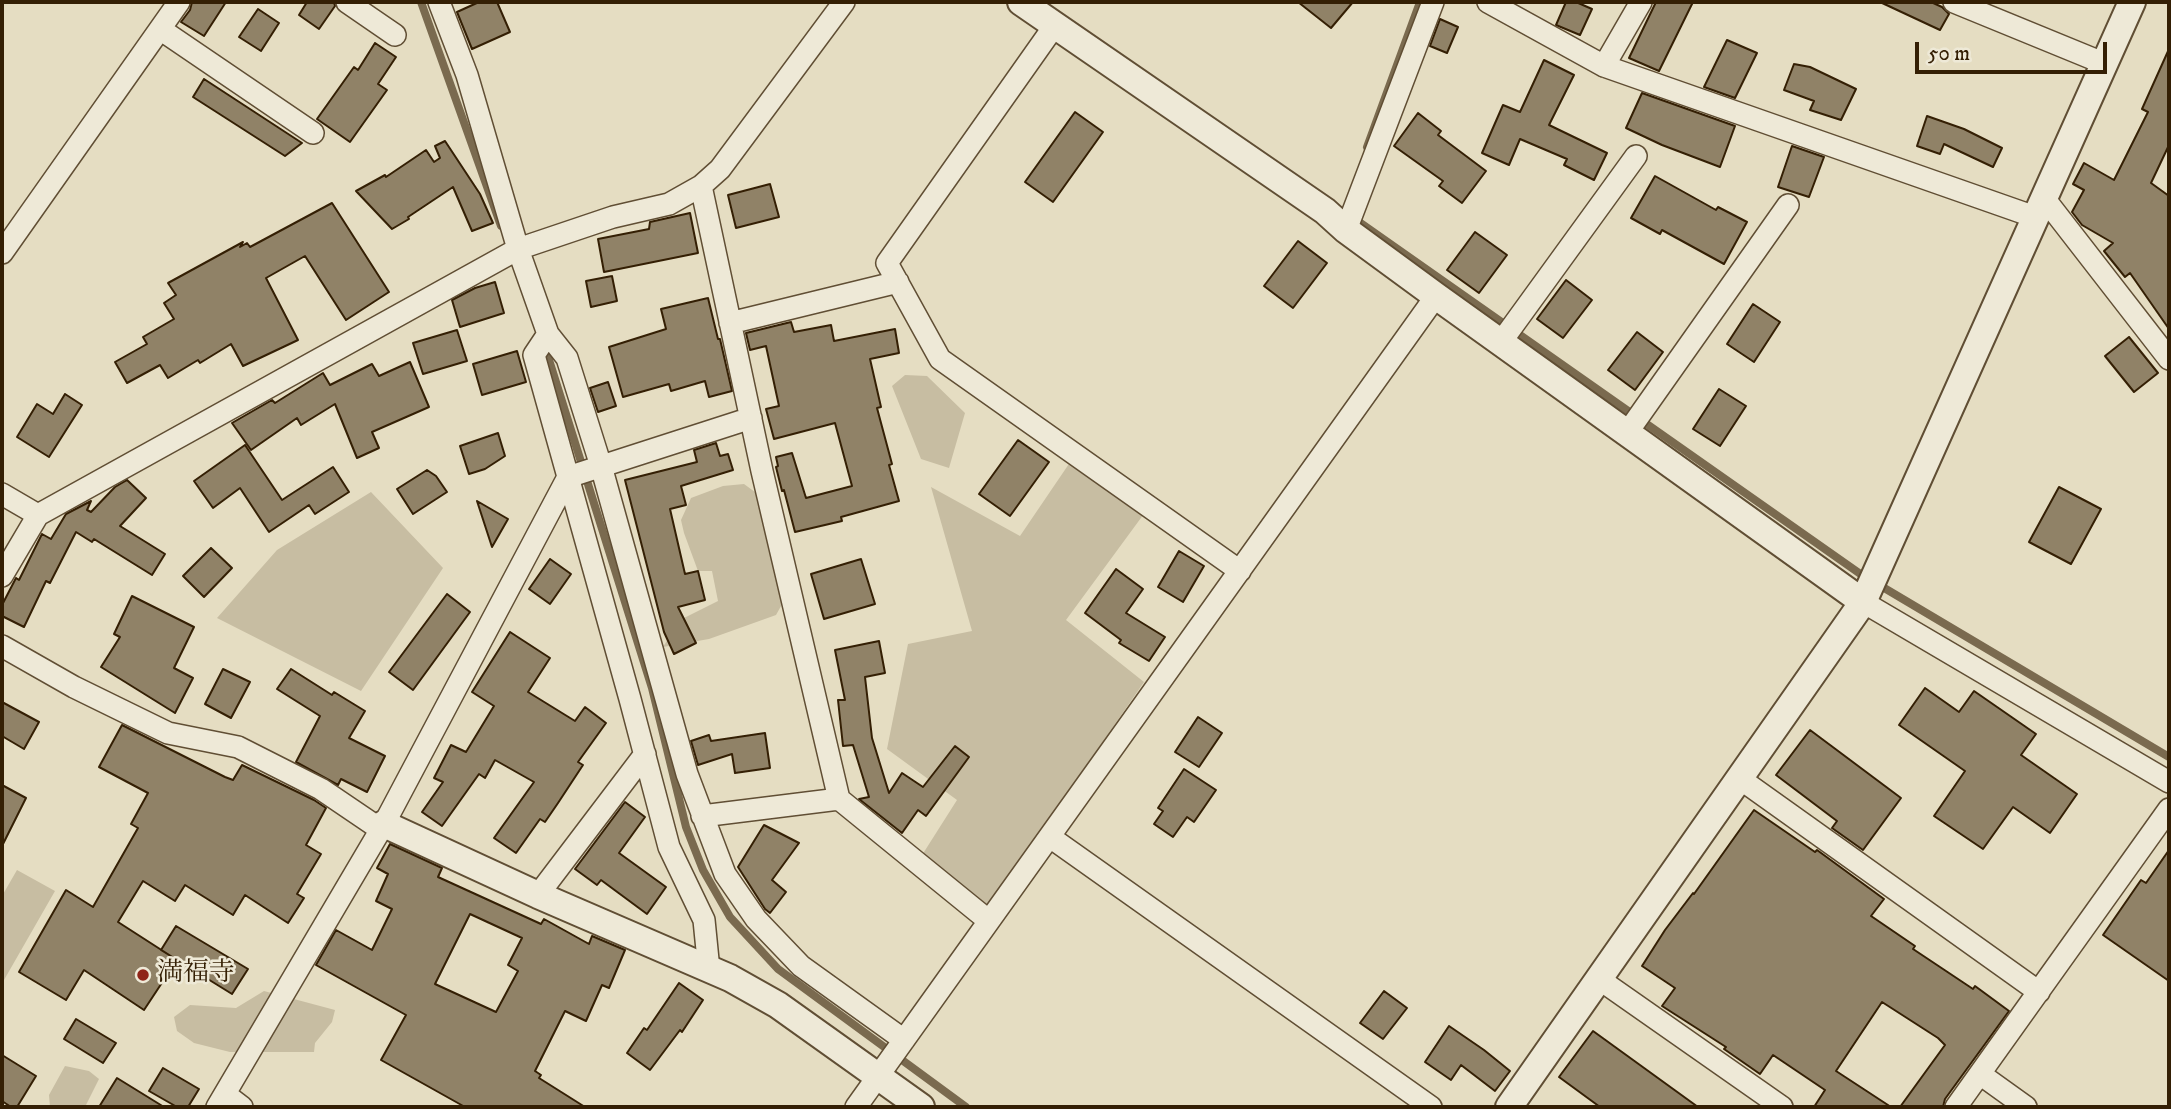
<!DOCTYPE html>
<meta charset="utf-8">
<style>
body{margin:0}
#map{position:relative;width:2171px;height:1109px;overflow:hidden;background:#e5ddc2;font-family:"IM FELL DW Pica",serif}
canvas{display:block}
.frame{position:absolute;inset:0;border:4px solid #341f04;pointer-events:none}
.scale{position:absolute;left:1915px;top:42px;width:192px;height:32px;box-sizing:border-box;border:4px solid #341f04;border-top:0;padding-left:9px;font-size:21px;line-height:24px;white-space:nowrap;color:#341f04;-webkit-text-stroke:5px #eee9d7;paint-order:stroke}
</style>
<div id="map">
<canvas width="2171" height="1109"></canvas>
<div class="frame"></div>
<div class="scale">50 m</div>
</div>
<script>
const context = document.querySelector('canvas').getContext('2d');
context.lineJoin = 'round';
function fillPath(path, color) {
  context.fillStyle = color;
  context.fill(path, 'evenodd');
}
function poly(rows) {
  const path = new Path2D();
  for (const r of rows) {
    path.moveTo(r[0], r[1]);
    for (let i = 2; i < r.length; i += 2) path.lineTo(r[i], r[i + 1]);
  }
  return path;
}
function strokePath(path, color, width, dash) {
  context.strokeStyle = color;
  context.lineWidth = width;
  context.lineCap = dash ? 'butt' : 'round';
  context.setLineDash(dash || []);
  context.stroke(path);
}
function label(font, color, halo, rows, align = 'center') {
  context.font = font + ' "IM FELL DW Pica","Noto Serif JP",serif';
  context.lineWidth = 5;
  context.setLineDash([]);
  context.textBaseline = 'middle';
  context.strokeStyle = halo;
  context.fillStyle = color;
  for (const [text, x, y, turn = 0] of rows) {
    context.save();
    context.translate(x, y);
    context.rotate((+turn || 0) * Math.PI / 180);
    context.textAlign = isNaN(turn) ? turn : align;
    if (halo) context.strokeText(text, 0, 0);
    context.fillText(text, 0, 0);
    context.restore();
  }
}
fillPath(poly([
 [905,375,927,376,965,413,949,468,921,459,892,386],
 [1075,455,1149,507,1066,620,1144,682,983,916,917,863,957,800,887,749,908,644,972,631,931,487,1020,536],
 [744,484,759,495,790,590,776,615,709,639,663,647,680,620,718,601,712,571,698,571,684,533,681,520,691,498,723,486],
 [371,492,443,568,361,691,217,618,277,550],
 [17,870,55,891,4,980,2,979,2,896],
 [264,991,335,1010,332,1022,315,1043,314,1052,230,1052,194,1043,177,1031,174,1017,190,1005,236,1008],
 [65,1066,89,1071,99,1079,85,1107,50,1107,49,1095]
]), '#c7bda2');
strokePath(poly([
 [421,2,501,226],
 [1367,147,1420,2],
 [1352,217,1859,573,2169,757],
 [544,344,652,688,686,827,703,870,730,917,778,969,966,1107]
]), '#7a6a4f', 8);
const building = poly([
 [192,2,226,2,204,36,181,22,190,10,192,2],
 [307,2,334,2,335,6,319,29,299,15,307,2],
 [479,2,497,2,510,32,472,49,457,12,479,2],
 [1298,2,1353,2,1331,28,1298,2],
 [1566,2,1576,2,1592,9,1580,35,1556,25,1566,2],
 [1656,2,1693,2,1659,71,1629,58,1656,2],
 [1880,2,1931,2,1942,7,1949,14,1940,30,1880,2],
 [258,9,279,23,261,51,239,37,258,9],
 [1440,19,1458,27,1447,53,1430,46,1440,19],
 [1727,40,1757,53,1735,98,1704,87,1727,40],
 [375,43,396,57,378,84,387,90,350,142,317,119,354,67,358,70,375,43],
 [2169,49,2169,145,2151,183,2169,196,2169,329,2130,273,2125,277,2104,251,2113,243,2082,225,2072,212,2084,190,2073,184,2084,163,2114,180,2148,112,2142,109,2169,49],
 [1544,60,1574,75,1549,125,1607,153,1594,180,1564,165,1567,159,1520,139,1509,165,1482,153,1503,105,1520,112,1544,60],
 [1794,64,1810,67,1856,89,1841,120,1810,110,1814,101,1784,90,1794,64],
 [204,79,302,143,285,156,193,97,204,79],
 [1642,93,1735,126,1720,167,1662,145,1626,128,1642,93],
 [1075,112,1103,132,1053,202,1025,182,1075,112],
 [1418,113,1441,131,1438,135,1486,171,1462,203,1439,186,1443,181,1394,146,1418,113],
 [1927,116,1964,129,2002,148,1993,167,1944,144,1940,154,1917,146,1927,116],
 [445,141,480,194,493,223,472,231,453,187,408,217,409,219,392,229,356,191,385,175,386,177,426,150,434,162,440,158,435,146,445,141],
 [1792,146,1824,157,1809,197,1778,187,1792,146],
 [1655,176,1716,210,1718,207,1747,222,1724,264,1662,230,1660,234,1631,218,1655,176],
 [770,184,779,217,736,228,728,195,770,184],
 [332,203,389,292,346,320,305,256,266,278,298,340,243,366,231,344,200,363,198,360,168,378,160,365,127,383,115,362,147,344,143,337,174,319,164,303,176,295,168,283,243,242,240,247,247,243,250,247,332,203],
 [690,213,698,253,604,272,598,239,649,229,650,222,690,213],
 [1475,232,1507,255,1479,293,1447,270,1475,232],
 [1298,241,1327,263,1293,308,1264,286,1298,241],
 [612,276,617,301,591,307,586,281,612,276],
 [1566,280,1592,300,1563,338,1537,319,1566,280],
 [495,282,504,313,460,327,452,300,475,288,495,282],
 [708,298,718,339,720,339,732,391,709,397,705,381,671,391,669,384,623,397,609,347,666,329,661,309,708,298],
 [1753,304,1780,322,1754,362,1727,344,1753,304],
 [791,322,794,332,831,325,834,341,895,329,899,353,870,359,881,407,877,408,892,464,889,465,899,501,841,517,842,521,795,532,784,490,782,491,776,467,778,466,776,457,792,453,806,498,852,486,835,423,774,439,766,409,779,406,766,346,750,350,746,333,791,322],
 [457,330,467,361,423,374,413,343,457,330],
 [1637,332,1663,352,1635,390,1608,370,1637,332],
 [2129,337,2158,373,2134,392,2105,356,2129,337],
 [517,351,526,382,482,395,473,364,517,351],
 [410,362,429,407,372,432,379,448,357,458,335,404,301,425,297,418,251,450,232,423,272,400,275,403,323,373,330,385,372,364,379,376,410,362],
 [608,382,616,406,598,412,590,388,608,382],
 [1719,389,1746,406,1720,446,1693,429,1719,389],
 [65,394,82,405,49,457,17,437,37,404,53,414,65,394],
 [498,433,505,456,485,469,469,474,460,446,498,433],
 [1018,440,1049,462,1010,516,979,494,1018,440],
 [716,443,720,456,728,454,733,470,681,486,686,505,670,509,685,574,698,571,705,600,678,607,696,643,674,654,664,632,625,480,697,462,694,450,716,443],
 [245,445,282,500,333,467,349,492,315,514,309,505,269,532,240,488,213,508,194,481,245,445],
 [427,470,436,476,447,492,413,514,397,489,427,470],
 [127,480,146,498,120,526,165,554,152,575,94,539,92,542,76,532,50,583,46,581,24,627,2,616,2,605,16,578,19,580,42,534,51,539,66,514,91,501,87,510,91,512,115,487,127,480],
 [2059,487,2101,509,2071,564,2029,542,2059,487],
 [477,501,508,519,492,547,477,501],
 [211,548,232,568,204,597,183,576,211,548],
 [1179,551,1204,566,1183,602,1158,587,1179,551],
 [550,559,571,574,550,604,529,589,550,559],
 [861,559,875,604,824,619,811,574,861,559],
 [1116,569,1143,589,1126,613,1165,637,1149,661,1119,643,1121,640,1085,613,1116,569],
 [447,594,470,612,413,690,389,672,447,594],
 [132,596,194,627,174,668,193,678,175,713,101,667,120,637,114,634,132,596],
 [510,632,550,658,528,692,575,721,585,707,606,723,578,762,583,765,558,803,545,822,540,819,516,853,494,838,534,782,495,760,485,778,479,774,442,826,422,812,443,782,434,778,451,745,466,752,494,706,472,692,510,632],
 [879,641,885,673,865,677,872,738,889,793,902,773,923,787,955,746,969,757,926,816,918,810,902,833,859,799,869,797,853,745,843,746,838,700,845,700,835,650,879,641],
 [223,669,250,682,231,718,205,704,223,669],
 [291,669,332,695,334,692,365,711,349,738,385,756,367,792,341,779,338,785,296,762,320,716,277,689,291,669],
 [1925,688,1959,712,1974,691,2036,734,2021,755,2077,794,2050,833,2013,807,1983,849,1934,816,1965,771,1899,725,1925,688],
 [2,702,39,722,24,749,2,736,2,702],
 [1198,717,1222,733,1199,767,1175,752,1198,717],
 [122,725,225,777,233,780,242,765,314,800,326,808,306,845,321,854,297,894,304,898,288,923,245,895,233,915,185,885,175,901,143,881,118,922,177,960,144,1010,84,970,66,1000,19,972,66,890,93,907,138,828,131,824,148,793,99,767,122,725],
 [1810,730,1901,798,1863,850,1832,828,1837,821,1776,775,1810,730],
 [765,733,770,768,735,773,732,754,698,765,691,741,709,735,711,741,765,733],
 [1184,769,1216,790,1194,822,1187,817,1173,837,1154,824,1163,811,1158,808,1184,769],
 [2,785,26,798,2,846,2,785],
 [625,802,645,817,619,853,666,887,647,914,601,880,597,885,575,869,625,802],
 [1754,810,1815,852,1817,850,1884,899,1871,916,1915,946,1913,949,1973,989,1975,986,2009,1011,1945,1099,1943,1107,1900,1107,1945,1045,1938,1038,1882,1002,1836,1071,1891,1107,1814,1107,1825,1090,1773,1055,1760,1074,1724,1049,1726,1047,1662,1006,1675,988,1642,966,1665,930,1693,893,1694,894,1754,810],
 [764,825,799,843,772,880,786,892,770,913,765,909,738,867,764,825],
 [390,844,442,868,438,877,541,924,544,919,589,944,592,936,625,950,609,988,602,985,586,1021,565,1011,535,1071,541,1075,539,1078,585,1107,465,1107,381,1060,406,1015,316,965,336,930,372,950,392,909,376,901,388,874,377,868,390,844],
 [470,914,522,938,508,965,518,971,496,1012,435,984,470,914],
 [2169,850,2169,981,2103,935,2141,880,2146,883,2169,850],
 [176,926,248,969,232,994,161,950,176,926],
 [679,983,703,1000,682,1032,680,1030,650,1070,627,1053,644,1028,647,1030,679,983],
 [1384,991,1407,1008,1383,1039,1360,1023,1384,991],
 [76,1019,116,1043,103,1063,64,1039,76,1019],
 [1449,1026,1484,1050,1510,1071,1495,1091,1461,1065,1451,1080,1425,1062,1449,1026],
 [1593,1031,1698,1107,1600,1107,1559,1077,1593,1031],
 [2,1055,36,1076,17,1107,11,1107,2,1101,2,1055],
 [163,1068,199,1089,188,1107,177,1107,149,1091,163,1068],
 [117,1078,164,1107,99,1107,117,1078]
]);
fillPath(building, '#908267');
strokePath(building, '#341f04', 2);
const minor = poly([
 [347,2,395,35],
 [439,2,467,75,518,249,548,334,534,355,630,699,669,847,704,920,709,970],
 [1488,2,1604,66,2035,217],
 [1954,2,2103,63],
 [1055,25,887,263,940,359,1240,571],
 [160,29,313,133],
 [1604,66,1641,2],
 [701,186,762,471,839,799,989,921],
 [2044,198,2169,359],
 [1346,230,1433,2],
 [2,253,179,2],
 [730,323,898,282],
 [548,334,567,358,601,466,687,774,725,874,756,919,801,966,904,1040],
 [1501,342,1636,156],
 [1627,433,1788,205],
 [2,494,38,515],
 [2,576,38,515,518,249,613,217,669,204,701,186,720,169,844,2],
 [1863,602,2169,782],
 [2,646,74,687,168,733,238,747,321,789,380,829],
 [1739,778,2039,992],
 [702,816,839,799],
 [1050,837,1431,1107],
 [538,895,645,754],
 [1599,979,1782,1107],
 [1980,1074,2026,1107],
 [225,1094,242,1107],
 [217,1107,384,824,568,477,751,418],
 [856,1107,1436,296],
 [1956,1107,2169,809]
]);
const tertiary = poly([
 [1021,2,1325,211,1346,230,1436,296,1863,602],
 [384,824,538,895,730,978,778,1005,921,1107],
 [1509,1107,1863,602,2132,2]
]);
strokePath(minor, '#604e34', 24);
strokePath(tertiary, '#604e34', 30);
strokePath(minor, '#eee9d7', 21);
strokePath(tertiary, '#eee9d7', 26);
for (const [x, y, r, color] of [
 [143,975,7,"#8f2418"]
]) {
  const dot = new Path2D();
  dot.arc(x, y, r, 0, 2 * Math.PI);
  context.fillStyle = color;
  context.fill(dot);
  strokePath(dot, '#eee9d7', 2.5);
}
label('26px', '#341f04', '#eee9d7', [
 ["満福寺",157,975]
], 'left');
</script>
